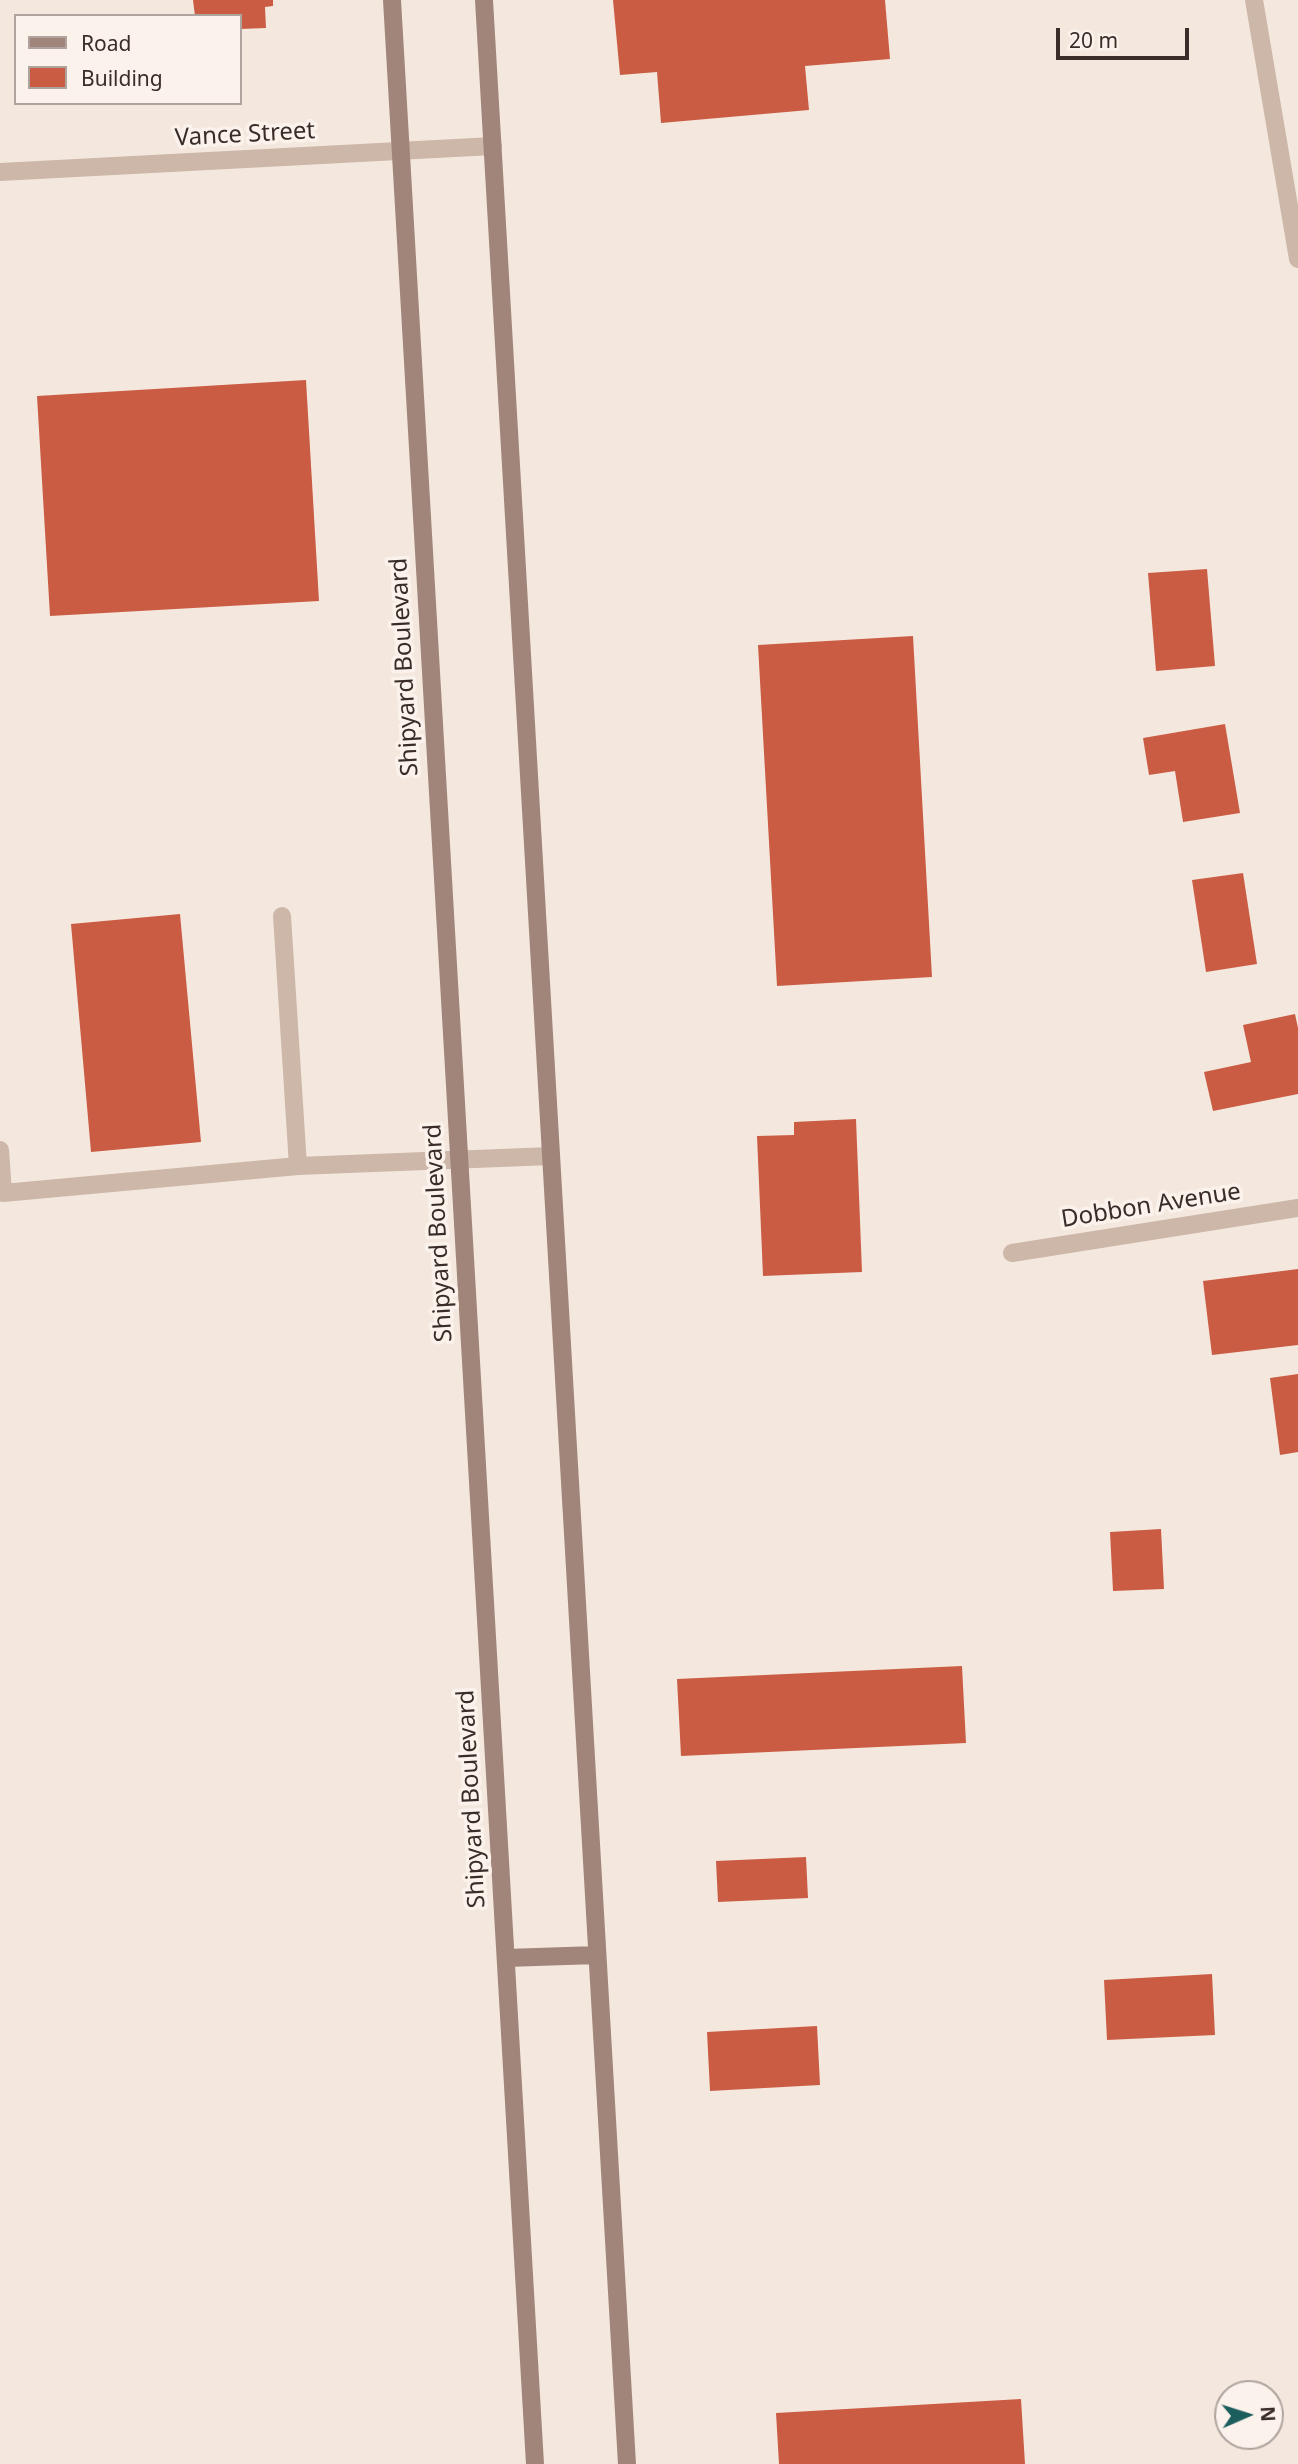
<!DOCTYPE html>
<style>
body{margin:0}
#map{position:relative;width:1298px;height:2464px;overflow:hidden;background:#f4e8de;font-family:"Noto Sans",sans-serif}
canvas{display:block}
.legend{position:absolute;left:14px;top:14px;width:228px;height:91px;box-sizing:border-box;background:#fbf2eb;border:2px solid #aea39d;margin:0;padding:9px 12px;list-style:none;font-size:21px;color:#3a2d29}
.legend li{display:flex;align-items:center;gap:14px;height:35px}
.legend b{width:35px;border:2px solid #aea39d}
.north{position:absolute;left:1214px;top:2380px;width:70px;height:70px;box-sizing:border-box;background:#fbf2eb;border:2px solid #aea39d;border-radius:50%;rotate:87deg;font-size:19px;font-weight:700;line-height:28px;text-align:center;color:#3a2d29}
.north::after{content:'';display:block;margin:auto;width:24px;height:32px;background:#1c5d5d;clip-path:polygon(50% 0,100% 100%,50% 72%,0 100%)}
.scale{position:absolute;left:1056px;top:28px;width:133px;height:32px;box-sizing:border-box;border:4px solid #3a2d29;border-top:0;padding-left:9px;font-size:21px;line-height:24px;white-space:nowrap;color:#3a2d29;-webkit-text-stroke:5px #fbf2eb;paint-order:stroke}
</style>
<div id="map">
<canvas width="1298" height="2464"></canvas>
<ul class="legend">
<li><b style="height:9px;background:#a1857a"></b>Road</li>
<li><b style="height:19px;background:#cb5c44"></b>Building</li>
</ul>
<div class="north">N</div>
<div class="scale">20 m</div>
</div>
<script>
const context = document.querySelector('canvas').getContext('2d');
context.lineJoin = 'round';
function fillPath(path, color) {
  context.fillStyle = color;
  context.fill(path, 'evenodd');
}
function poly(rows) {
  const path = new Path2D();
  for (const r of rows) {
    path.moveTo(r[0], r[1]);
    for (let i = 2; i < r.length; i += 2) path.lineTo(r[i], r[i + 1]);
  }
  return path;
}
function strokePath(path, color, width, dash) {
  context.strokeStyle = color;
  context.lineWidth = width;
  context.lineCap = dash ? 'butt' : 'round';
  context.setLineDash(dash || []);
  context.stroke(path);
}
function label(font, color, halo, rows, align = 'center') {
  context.font = font + ' "Noto Sans",sans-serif';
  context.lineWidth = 7;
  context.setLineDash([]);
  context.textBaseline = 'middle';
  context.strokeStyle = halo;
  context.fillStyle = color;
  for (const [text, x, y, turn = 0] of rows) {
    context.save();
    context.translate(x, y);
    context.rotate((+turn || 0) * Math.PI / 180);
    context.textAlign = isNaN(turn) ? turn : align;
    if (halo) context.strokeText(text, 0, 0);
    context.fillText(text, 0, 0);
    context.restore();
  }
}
fillPath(poly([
 [193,0,273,0,273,6,265,7,266,28,240,29,240,16,195,16],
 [613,0,885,0,890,59,805,66,809,110,661,123,657,72,620,75],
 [306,380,319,601,50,616,37,396],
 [1207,569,1215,666,1156,671,1148,573],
 [913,636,932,977,777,986,758,645],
 [1225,724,1240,813,1183,822,1175,771,1149,775,1143,738],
 [1243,873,1257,964,1206,972,1192,880],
 [180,914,201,1142,91,1152,71,924],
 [1295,1014,1298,1028,1298,1094,1213,1111,1204,1072,1251,1062,1243,1025],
 [856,1119,862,1272,763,1276,757,1136,794,1135,794,1122],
 [1298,1269,1298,1345,1212,1355,1203,1281],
 [1298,1374,1298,1452,1280,1455,1270,1378],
 [1161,1529,1164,1589,1113,1591,1110,1532],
 [962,1666,966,1743,681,1756,677,1679],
 [806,1857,808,1898,718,1902,716,1861],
 [1212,1974,1215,2035,1107,2040,1104,1980],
 [817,2026,820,2085,710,2091,707,2032],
 [1021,2399,1025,2464,779,2464,776,2413]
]), '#cb5c44');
strokePath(poly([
 [282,916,298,1166],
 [0,1150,3,1193,298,1166,551,1156]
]), '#cdb7a9', 18);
strokePath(poly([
 [1254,0,1298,259],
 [0,172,493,146],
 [1012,1253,1298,1208]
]), '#cdb7a9', 18);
strokePath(poly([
 [392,0,535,2464],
 [484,0,627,2464],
 [506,1958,597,1955]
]), '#a1857a', 18);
label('24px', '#3a2d29', '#fbf2eb', [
 ["Vance Street",245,135,-3],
 ["Shipyard Boulevard",405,667,-93],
 ["Dobbon Avenue",1151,1206,-9],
 ["Shipyard Boulevard",439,1233,-93],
 ["Shipyard Boulevard",472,1799,-93]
]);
</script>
